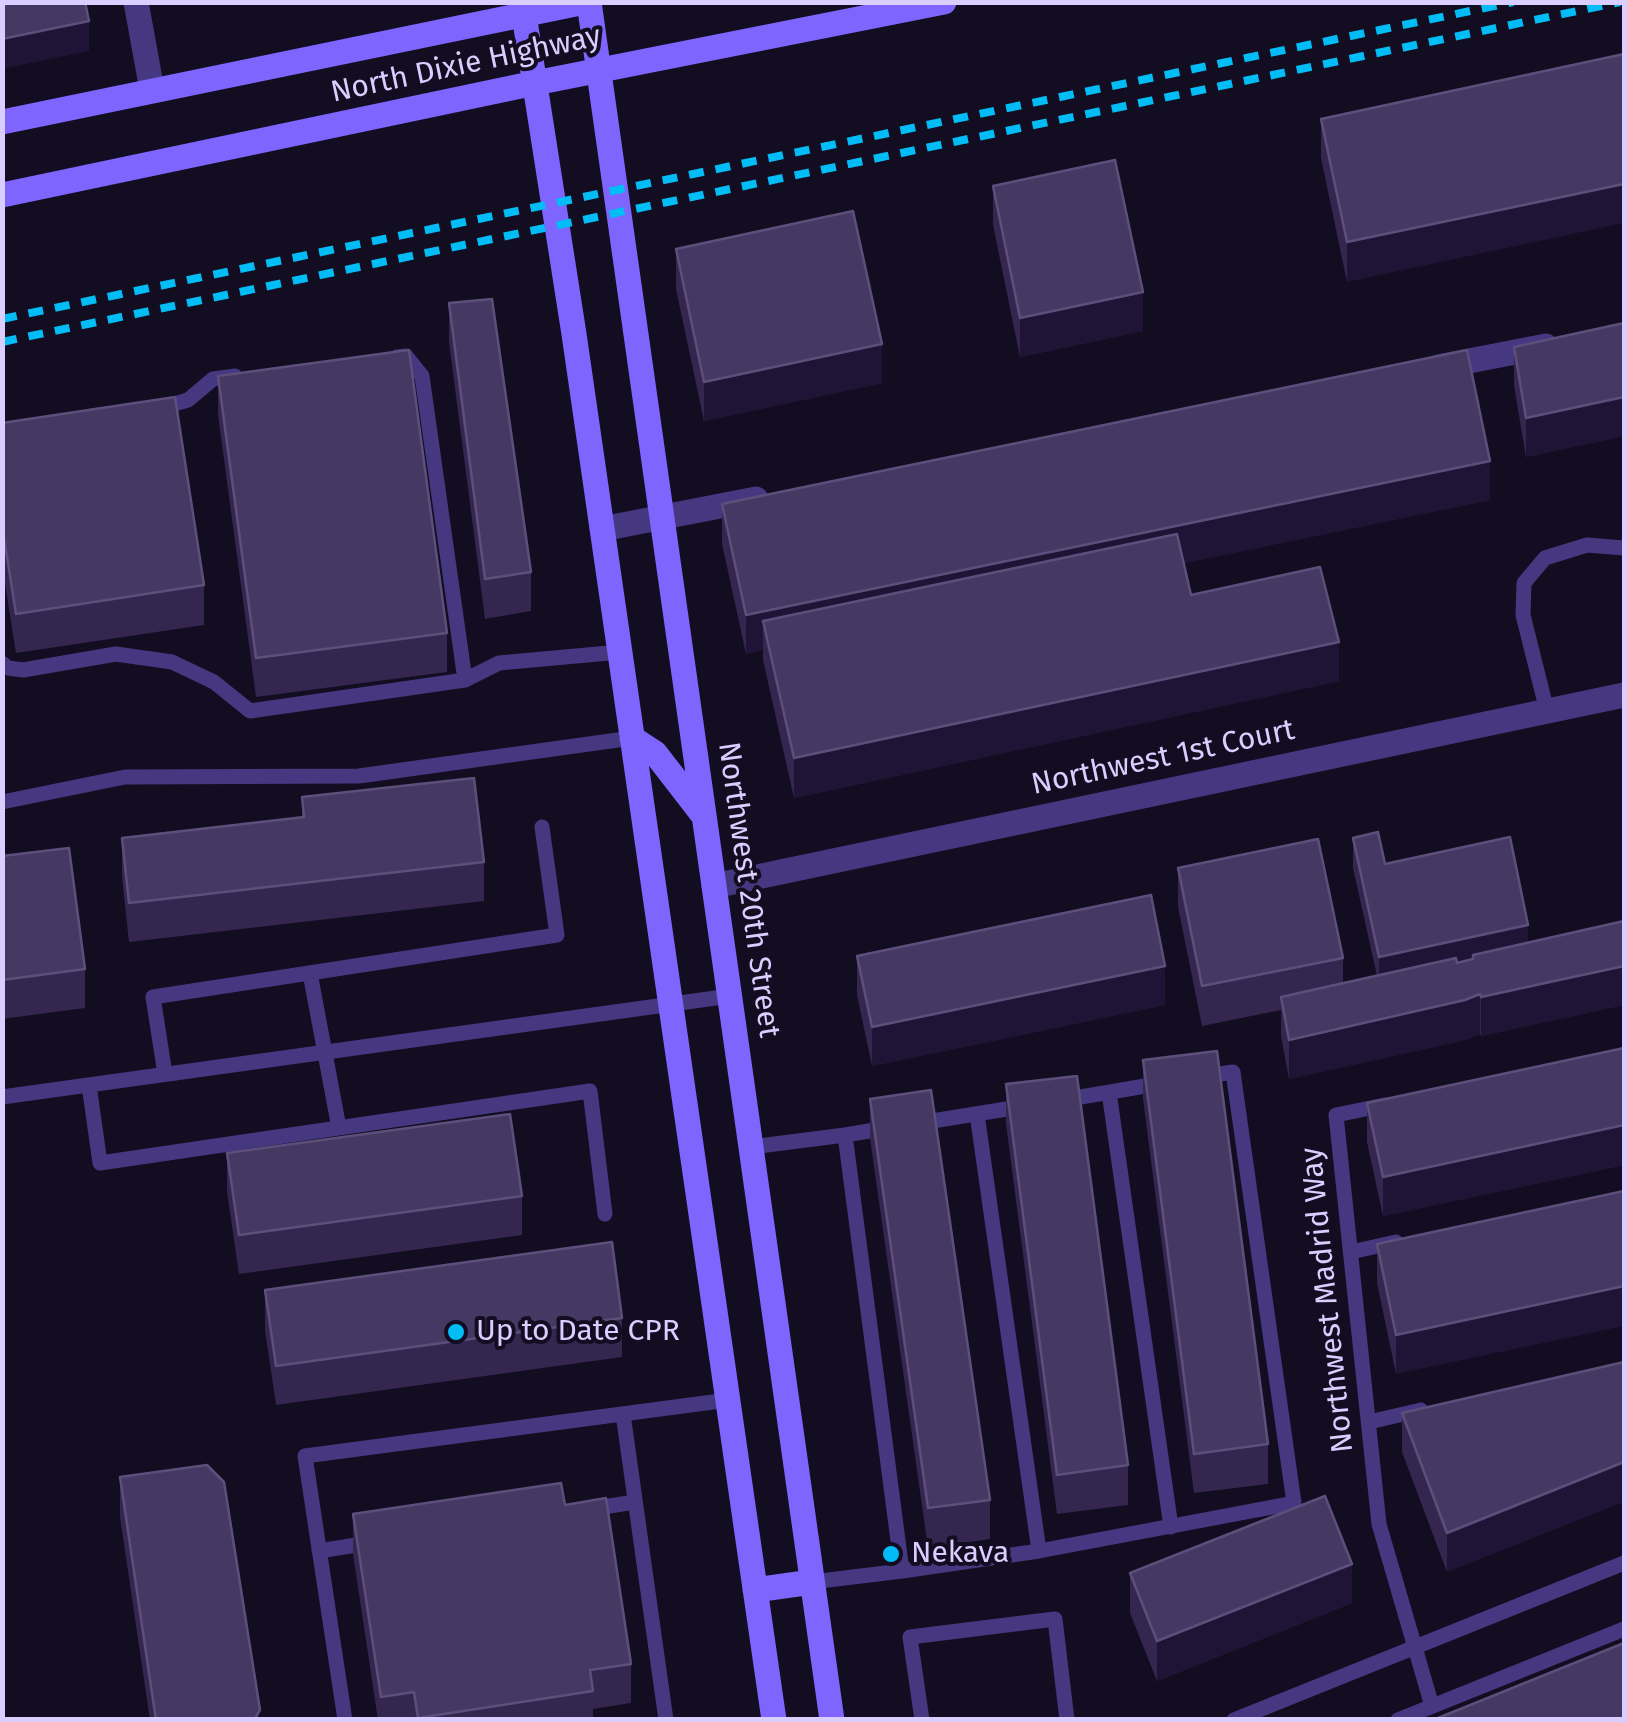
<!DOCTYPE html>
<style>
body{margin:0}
#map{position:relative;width:1627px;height:1722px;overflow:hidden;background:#130d21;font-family:"Fira Sans",sans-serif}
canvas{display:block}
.frame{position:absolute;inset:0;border:5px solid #dacdff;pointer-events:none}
</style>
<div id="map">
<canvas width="1627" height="1722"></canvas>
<div class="frame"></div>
</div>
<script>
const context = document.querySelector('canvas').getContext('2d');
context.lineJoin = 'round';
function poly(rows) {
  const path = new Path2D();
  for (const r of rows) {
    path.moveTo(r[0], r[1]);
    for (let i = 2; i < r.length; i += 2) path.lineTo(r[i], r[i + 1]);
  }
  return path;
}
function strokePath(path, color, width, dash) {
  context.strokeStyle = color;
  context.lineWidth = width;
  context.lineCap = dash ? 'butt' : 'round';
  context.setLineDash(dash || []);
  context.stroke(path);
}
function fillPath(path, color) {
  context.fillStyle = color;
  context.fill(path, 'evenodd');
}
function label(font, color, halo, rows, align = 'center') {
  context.font = font + ' "Fira Sans",sans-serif';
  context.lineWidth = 8;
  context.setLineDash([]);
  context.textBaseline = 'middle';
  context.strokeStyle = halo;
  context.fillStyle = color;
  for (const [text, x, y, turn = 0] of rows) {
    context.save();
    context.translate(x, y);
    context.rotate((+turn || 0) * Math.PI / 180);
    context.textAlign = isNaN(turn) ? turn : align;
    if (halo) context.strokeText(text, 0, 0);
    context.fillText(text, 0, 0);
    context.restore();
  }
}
strokePath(poly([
 [397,357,406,356,422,376,465,680],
 [157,409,188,400,213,379,235,376],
 [2,663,8,668,23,670,116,654,172,662,214,682,250,711,465,680,499,663,620,652],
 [1547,711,1523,615,1524,583,1545,558,1587,545,1624,548],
 [2,802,125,777,359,776,632,738],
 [310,973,339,1128],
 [165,1074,153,997,557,935,542,827],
 [89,1085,100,1163,590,1091,605,1214],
 [1109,1092,1171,1527],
 [2,1097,730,996],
 [1063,1100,1163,1083],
 [1385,1105,1336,1115,1379,1524,1432,1706],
 [977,1114,1039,1551],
 [920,1123,1025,1106],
 [845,1135,887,1128],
 [751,1147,845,1135,902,1571,812,1582],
 [1351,1252,1396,1242],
 [623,1414,666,1720],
 [1369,1422,1421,1410],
 [590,1509,635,1502],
 [319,1551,369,1543],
 [902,1571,1039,1551,1294,1503,1233,1072,1201,1077],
 [345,1720,305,1456,728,1400],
 [922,1720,910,1637,1055,1619,1067,1720],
 [1234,1720,1624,1563],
 [1398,1720,1624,1629]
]), '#453880', 15);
strokePath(poly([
 [136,2,152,90],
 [1438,367,1546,346],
 [602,529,756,499],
 [714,886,1624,695]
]), '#453880', 25);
strokePath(poly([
 [522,2,574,334,774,1720],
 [589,2,832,1720],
 [2,122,585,2],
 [2,195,535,83,944,2],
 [632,738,655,753,703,815],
 [755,1590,812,1582]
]), '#7e65fe', 25);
strokePath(poly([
 [2,319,1513,2],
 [2,342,1620,2]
]), '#02bcf6', 8, [15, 12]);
fillPath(poly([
 [1624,54,1347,282,1321,158,1321,119],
 [993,186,1143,331,1020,357,993,225],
 [676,249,882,383,704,421,676,289],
 [449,303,531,572,531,611,485,619,449,342],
 [1624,323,1624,436,1526,457,1514,386,1514,347],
 [218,376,447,633,447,672,256,697,218,415],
 [2,423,204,585,204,625,16,653,2,565],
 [1490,500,1184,563,1191,595,1339,681,794,798,763,660,763,650,746,654,722,544,722,504],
 [302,797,484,862,484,901,129,942,122,877,122,838,302,817],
 [1353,838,1385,864,1528,943,1624,921,1624,1005,1481,1036,1480,1034,1465,1040,1289,1079,1281,1036,1281,1010,1202,1026,1178,907,1178,868,1343,958,1343,983,1377,976,1353,868],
 [2,856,85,969,85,1008,2,1019],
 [857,956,1165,1005,872,1066,857,995],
 [1624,1048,1624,1165,1383,1216,1367,1142,1367,1103],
 [1143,1060,1268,1444,1268,1484,1194,1493,1143,1099],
 [1006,1084,1128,1465,1128,1505,1057,1514,1006,1124],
 [870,1099,990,1500,990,1539,928,1548,870,1138],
 [227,1153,522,1196,522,1235,239,1274,227,1192],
 [1624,1191,1396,1374,1377,1283,1377,1244],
 [265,1290,622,1318,622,1357,276,1405,265,1330],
 [1624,1362,1447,1572,1402,1452,1402,1413],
 [120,1477,260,1720,150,1720,120,1517],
 [565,1505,631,1664,631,1703,593,1709,593,1720,378,1720,353,1554,353,1514],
 [1130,1573,1352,1603,1157,1681,1130,1613]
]), '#34264f');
fillPath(poly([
 [89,21,89,51,2,69,2,39],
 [1624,184,1624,223,1347,282,1347,242],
 [1143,292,1143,331,1020,357,1020,318],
 [882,344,882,383,704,421,704,382],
 [1624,397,1624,436,1526,457,1526,418],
 [1490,461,1490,500,769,649,763,621,763,650,746,654,746,615],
 [1339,642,1339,681,794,798,794,758],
 [1528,925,1528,955,1379,987,1379,957],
 [1165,966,1165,1005,872,1066,872,1027],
 [1624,966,1624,1005,1481,1036,1481,997],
 [1480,994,1480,1034,1465,1040,1289,1079,1289,1040],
 [1624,1125,1624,1165,1383,1216,1383,1177],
 [1624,1286,1624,1326,1396,1374,1396,1335],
 [1624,1462,1624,1502,1447,1572,1447,1533],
 [1352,1564,1352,1603,1157,1681,1157,1641]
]), '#1f1435');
const building = poly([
 [2,2,85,2,89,21,2,39,2,2],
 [1624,54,1624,184,1347,242,1321,119,1624,54],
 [1115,160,1143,292,1020,318,993,186,1115,160],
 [853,211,882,344,704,382,676,249,853,211],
 [492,299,531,572,485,579,449,303,492,299],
 [1624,323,1624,397,1526,418,1514,347,1624,323],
 [409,350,447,633,256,658,218,376,409,350],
 [1467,350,1490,461,746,615,722,504,1467,350],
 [175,397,204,585,16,614,2,525,2,423,175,397],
 [1177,534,1191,595,1320,567,1339,642,794,758,763,621,1177,534],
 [474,778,484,862,129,903,122,838,304,817,302,797,474,778],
 [1378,832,1385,864,1510,837,1528,925,1379,957,1353,838,1378,832],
 [1318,839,1343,958,1202,986,1178,868,1318,839],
 [69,848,85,969,2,980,2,856,69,848],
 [1151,895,1165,966,872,1027,857,956,1151,895],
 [1624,921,1624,966,1481,997,1480,994,1465,1000,1289,1040,1281,997,1456,958,1457,963,1473,959,1473,955,1624,921],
 [1624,1048,1624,1125,1383,1177,1367,1103,1624,1048],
 [1217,1051,1268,1444,1194,1454,1143,1060,1217,1051],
 [1077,1076,1128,1465,1057,1475,1006,1084,1077,1076],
 [931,1090,990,1500,928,1508,870,1099,931,1090],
 [510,1114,522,1196,239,1235,227,1153,510,1114],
 [1624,1191,1624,1286,1396,1335,1377,1244,1624,1191],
 [612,1242,622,1318,276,1366,265,1290,612,1242],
 [1624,1362,1624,1462,1447,1533,1402,1413,1624,1362],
 [207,1465,224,1482,260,1710,254,1720,156,1720,120,1477,207,1465],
 [561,1483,565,1505,606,1498,631,1664,590,1670,593,1691,418,1718,414,1692,381,1697,353,1514,561,1483],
 [1325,1496,1352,1564,1157,1641,1130,1573,1325,1496],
 [1624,1643,1624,1720,1433,1720,1624,1643]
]);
fillPath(building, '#453862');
strokePath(building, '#5d4f7b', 2.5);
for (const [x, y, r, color] of [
 [456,1332,10,"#02bcf6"],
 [891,1554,10,"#02bcf6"]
]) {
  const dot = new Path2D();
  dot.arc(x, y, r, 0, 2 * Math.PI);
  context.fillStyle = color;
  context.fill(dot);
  strokePath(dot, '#130d21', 4);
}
label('30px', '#dacdff', '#130d21', [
 ["North Dixie Highway",466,65,-12],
 ["Northwest 1st Court",1163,758,-12],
 ["Northwest 20th Street",748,890,82],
 ["Northwest Madrid Way",1328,1300,-96]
]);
label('30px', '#dacdff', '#130d21', [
 ["Up to Date CPR",476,1332],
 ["Nekava",911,1554]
], 'left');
</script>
